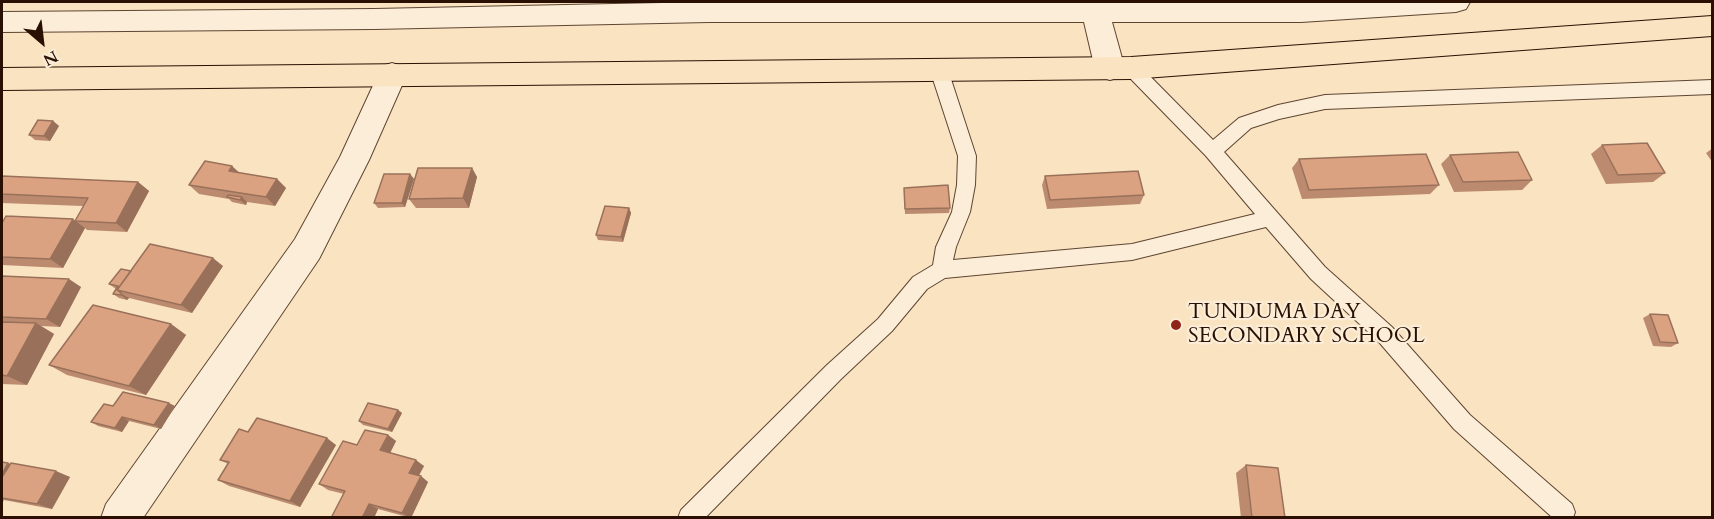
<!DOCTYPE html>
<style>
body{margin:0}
#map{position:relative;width:1714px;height:519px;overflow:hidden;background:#f9e3c1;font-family:Cardo,serif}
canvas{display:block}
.frame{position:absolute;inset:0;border:3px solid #2a1002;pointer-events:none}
.north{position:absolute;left:12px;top:12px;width:60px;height:60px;-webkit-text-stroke:4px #fbedd7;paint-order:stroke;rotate:152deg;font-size:16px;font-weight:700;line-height:24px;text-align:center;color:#2a1002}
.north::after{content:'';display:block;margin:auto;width:21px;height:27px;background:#2a1002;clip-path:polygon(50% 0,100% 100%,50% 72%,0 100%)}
</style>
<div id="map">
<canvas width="1714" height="519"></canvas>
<div class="frame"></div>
<div class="north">N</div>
</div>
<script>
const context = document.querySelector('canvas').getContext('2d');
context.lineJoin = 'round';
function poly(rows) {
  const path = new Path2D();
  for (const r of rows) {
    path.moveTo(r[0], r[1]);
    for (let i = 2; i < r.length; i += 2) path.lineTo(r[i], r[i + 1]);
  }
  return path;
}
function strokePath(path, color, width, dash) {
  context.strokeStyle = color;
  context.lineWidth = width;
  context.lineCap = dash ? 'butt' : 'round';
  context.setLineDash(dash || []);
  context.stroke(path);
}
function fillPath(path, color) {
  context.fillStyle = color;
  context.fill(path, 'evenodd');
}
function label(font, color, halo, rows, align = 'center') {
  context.font = font + ' Cardo,serif';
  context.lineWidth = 4.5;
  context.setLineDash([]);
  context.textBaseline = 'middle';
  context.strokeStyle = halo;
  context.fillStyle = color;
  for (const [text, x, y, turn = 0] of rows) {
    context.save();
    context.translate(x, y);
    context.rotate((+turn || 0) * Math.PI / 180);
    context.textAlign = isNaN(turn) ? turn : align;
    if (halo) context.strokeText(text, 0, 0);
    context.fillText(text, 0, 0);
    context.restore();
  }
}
const service = poly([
 [1131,61,1137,63,1213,140,1239,118,1278,105,1325,95,1712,80,1712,94,1325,109,1279,119,1251,128,1224,152,1325,267,1392,327,1470,415,1572,504,1575,512,1573,518,1553,518,1454,429,1378,341,1311,279,1266,227,1132,260,945,278,927,289,892,331,841,379,705,518,678,518,681,510,827,365,878,319,913,277,933,265,936,247,952,212,957,185,958,156,930,70,933,65,939,63,945,65,948,70,976,156,975,185,970,212,956,247,953,260,1132,244,1255,214,1206,156,1125,73,1122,68,1125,63,1131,61]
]);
const minor = poly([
 [709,2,1470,2,1466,9,1456,12,1301,22,1112,22,1125,69,1120,77,1110,80,1100,77,1095,69,1084,22,709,22,374,29,2,32,2,12,374,9,709,2],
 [392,63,402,66,407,74,369,160,319,259,143,518,101,518,106,504,295,239,340,157,382,66,392,63]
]);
const trunk = poly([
 [1712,16,1712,36,1131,79,2,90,2,68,1131,57,1712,16]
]);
strokePath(service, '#5e4532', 2);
strokePath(minor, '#5e4532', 2);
strokePath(trunk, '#2a1002', 2);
fillPath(service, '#fbedd7');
fillPath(minor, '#fbedd7');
fillPath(trunk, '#f9e3c1');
fillPath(poly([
 [53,121,59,126,50,141,35,140,29,135],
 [1602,145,1665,173,1653,182,1606,184,1591,154],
 [1713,148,1713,163,1706,153],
 [1450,155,1532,180,1522,190,1454,192,1441,164],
 [1299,159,1439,185,1430,194,1302,199,1292,168],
 [472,168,477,177,469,208,416,208,409,199],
 [239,173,277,179,286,188,275,206,247,202,246,205,232,202,229,199,199,194,189,185],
 [410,174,414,179,405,207,378,208,374,203],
 [2,176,138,182,149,191,127,232,87,230,85,228,63,268,2,265,2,223,76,221,83,206,2,203],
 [1045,176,1144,195,1140,204,1047,209,1042,185],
 [904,188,950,208,949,213,905,214],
 [629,208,631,213,623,242,598,240,596,235],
 [223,266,192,313,129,298,127,300,119,298,113,294,116,289,109,284,131,271],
 [2,276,81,287,60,327,41,326,54,334,27,385,2,384],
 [1650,314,1678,343,1671,347,1653,346,1643,318],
 [171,324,186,335,146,395,67,375,49,365],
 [113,406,175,406,161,429,129,421,122,432,98,426,91,422],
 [398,410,402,413,392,432,363,425,359,421],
 [248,432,336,445,300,507,229,486,218,480,228,464,220,460],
 [388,435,396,441,390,453,424,466,419,475,428,482,411,518,378,509,374,518,331,518,344,494,328,490,319,484,357,445],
 [2,462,10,464,70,477,52,509,4,500,2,504],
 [1246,465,1285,518,1241,518,1236,473]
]), '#bc8b6f');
fillPath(poly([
 [53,121,59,126,50,141,44,136],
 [232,166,242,175,229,171],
 [472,168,477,177,469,208,463,198],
 [410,174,414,179,405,207,402,203],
 [277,179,286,188,275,206,266,197],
 [138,182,149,191,127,232,116,223],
 [242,197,247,202,246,205,240,200],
 [629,208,631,213,623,242,621,237],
 [73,219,85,228,63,268,50,259],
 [213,258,223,266,192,313,181,305],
 [69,279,81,287,60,327,46,319],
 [122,294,129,298,127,300,121,295],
 [36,323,54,334,27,385,7,376],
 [171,324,186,335,146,395,129,386],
 [169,403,175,406,161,429,154,425],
 [398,410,402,413,392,432,388,429],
 [122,417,129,421,122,432,115,428],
 [388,435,396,441,388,457,380,450],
 [327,438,336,445,300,507,290,501],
 [416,460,424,466,417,479,409,473],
 [8,463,24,469,2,498,2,474],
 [56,471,70,477,52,509,37,504],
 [421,476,428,482,411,518,410,518,402,513],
 [369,504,378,509,374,518,362,518]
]), '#99715a');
const building = poly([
 [38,120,53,121,44,136,29,135,38,120],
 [1647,143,1665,173,1618,175,1602,145,1647,143],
 [1518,152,1532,180,1463,182,1450,155,1518,152],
 [1426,154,1439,185,1309,190,1299,159,1426,154],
 [205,161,232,166,229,171,277,179,266,197,189,185,205,161],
 [418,168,472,168,463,198,409,199,418,168],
 [1138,171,1144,195,1050,200,1045,176,1138,171],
 [384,174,410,174,402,203,374,203,384,174],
 [2,176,138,182,116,223,75,221,88,198,2,194,2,176],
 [948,185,950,208,905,209,904,188,948,185],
 [228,195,242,197,240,200,227,197,228,195],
 [605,206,629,208,621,237,596,235,605,206],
 [6,216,73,219,50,259,2,257,2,223,6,216],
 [150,244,213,258,181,305,117,290,150,244],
 [121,269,131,271,117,290,122,294,121,295,113,294,118,286,109,284,121,269],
 [2,276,69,279,46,319,2,317,2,276],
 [93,305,171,324,129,386,49,365,93,305],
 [1650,314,1668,315,1678,343,1660,342,1650,314],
 [2,322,36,323,7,376,2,375,2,322],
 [123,392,169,403,154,425,122,417,115,428,91,422,104,404,113,406,123,392],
 [368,403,398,410,388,429,359,421,368,403],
 [257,418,327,438,290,501,218,480,229,462,220,460,239,429,248,432,257,418],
 [365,430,388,435,380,450,416,460,409,473,421,476,402,513,369,504,362,518,331,518,345,491,319,484,343,441,357,445,365,430],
 [2,462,8,463,2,474,2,462],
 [11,463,56,471,37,504,2,498,2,477,11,463],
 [1246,465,1278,468,1285,518,1252,518,1246,465]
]);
fillPath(building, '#dba281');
strokePath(building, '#99715a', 1.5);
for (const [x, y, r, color] of [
 [1176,325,6,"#8f2418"]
]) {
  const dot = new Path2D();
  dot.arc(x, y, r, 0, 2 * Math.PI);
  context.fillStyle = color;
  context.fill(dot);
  strokePath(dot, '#fbedd7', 2);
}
label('21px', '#2a1002', '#fbedd7', [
 ["TUNDUMA DAY",1188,313],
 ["SECONDARY SCHOOL",1188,337]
], 'left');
</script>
